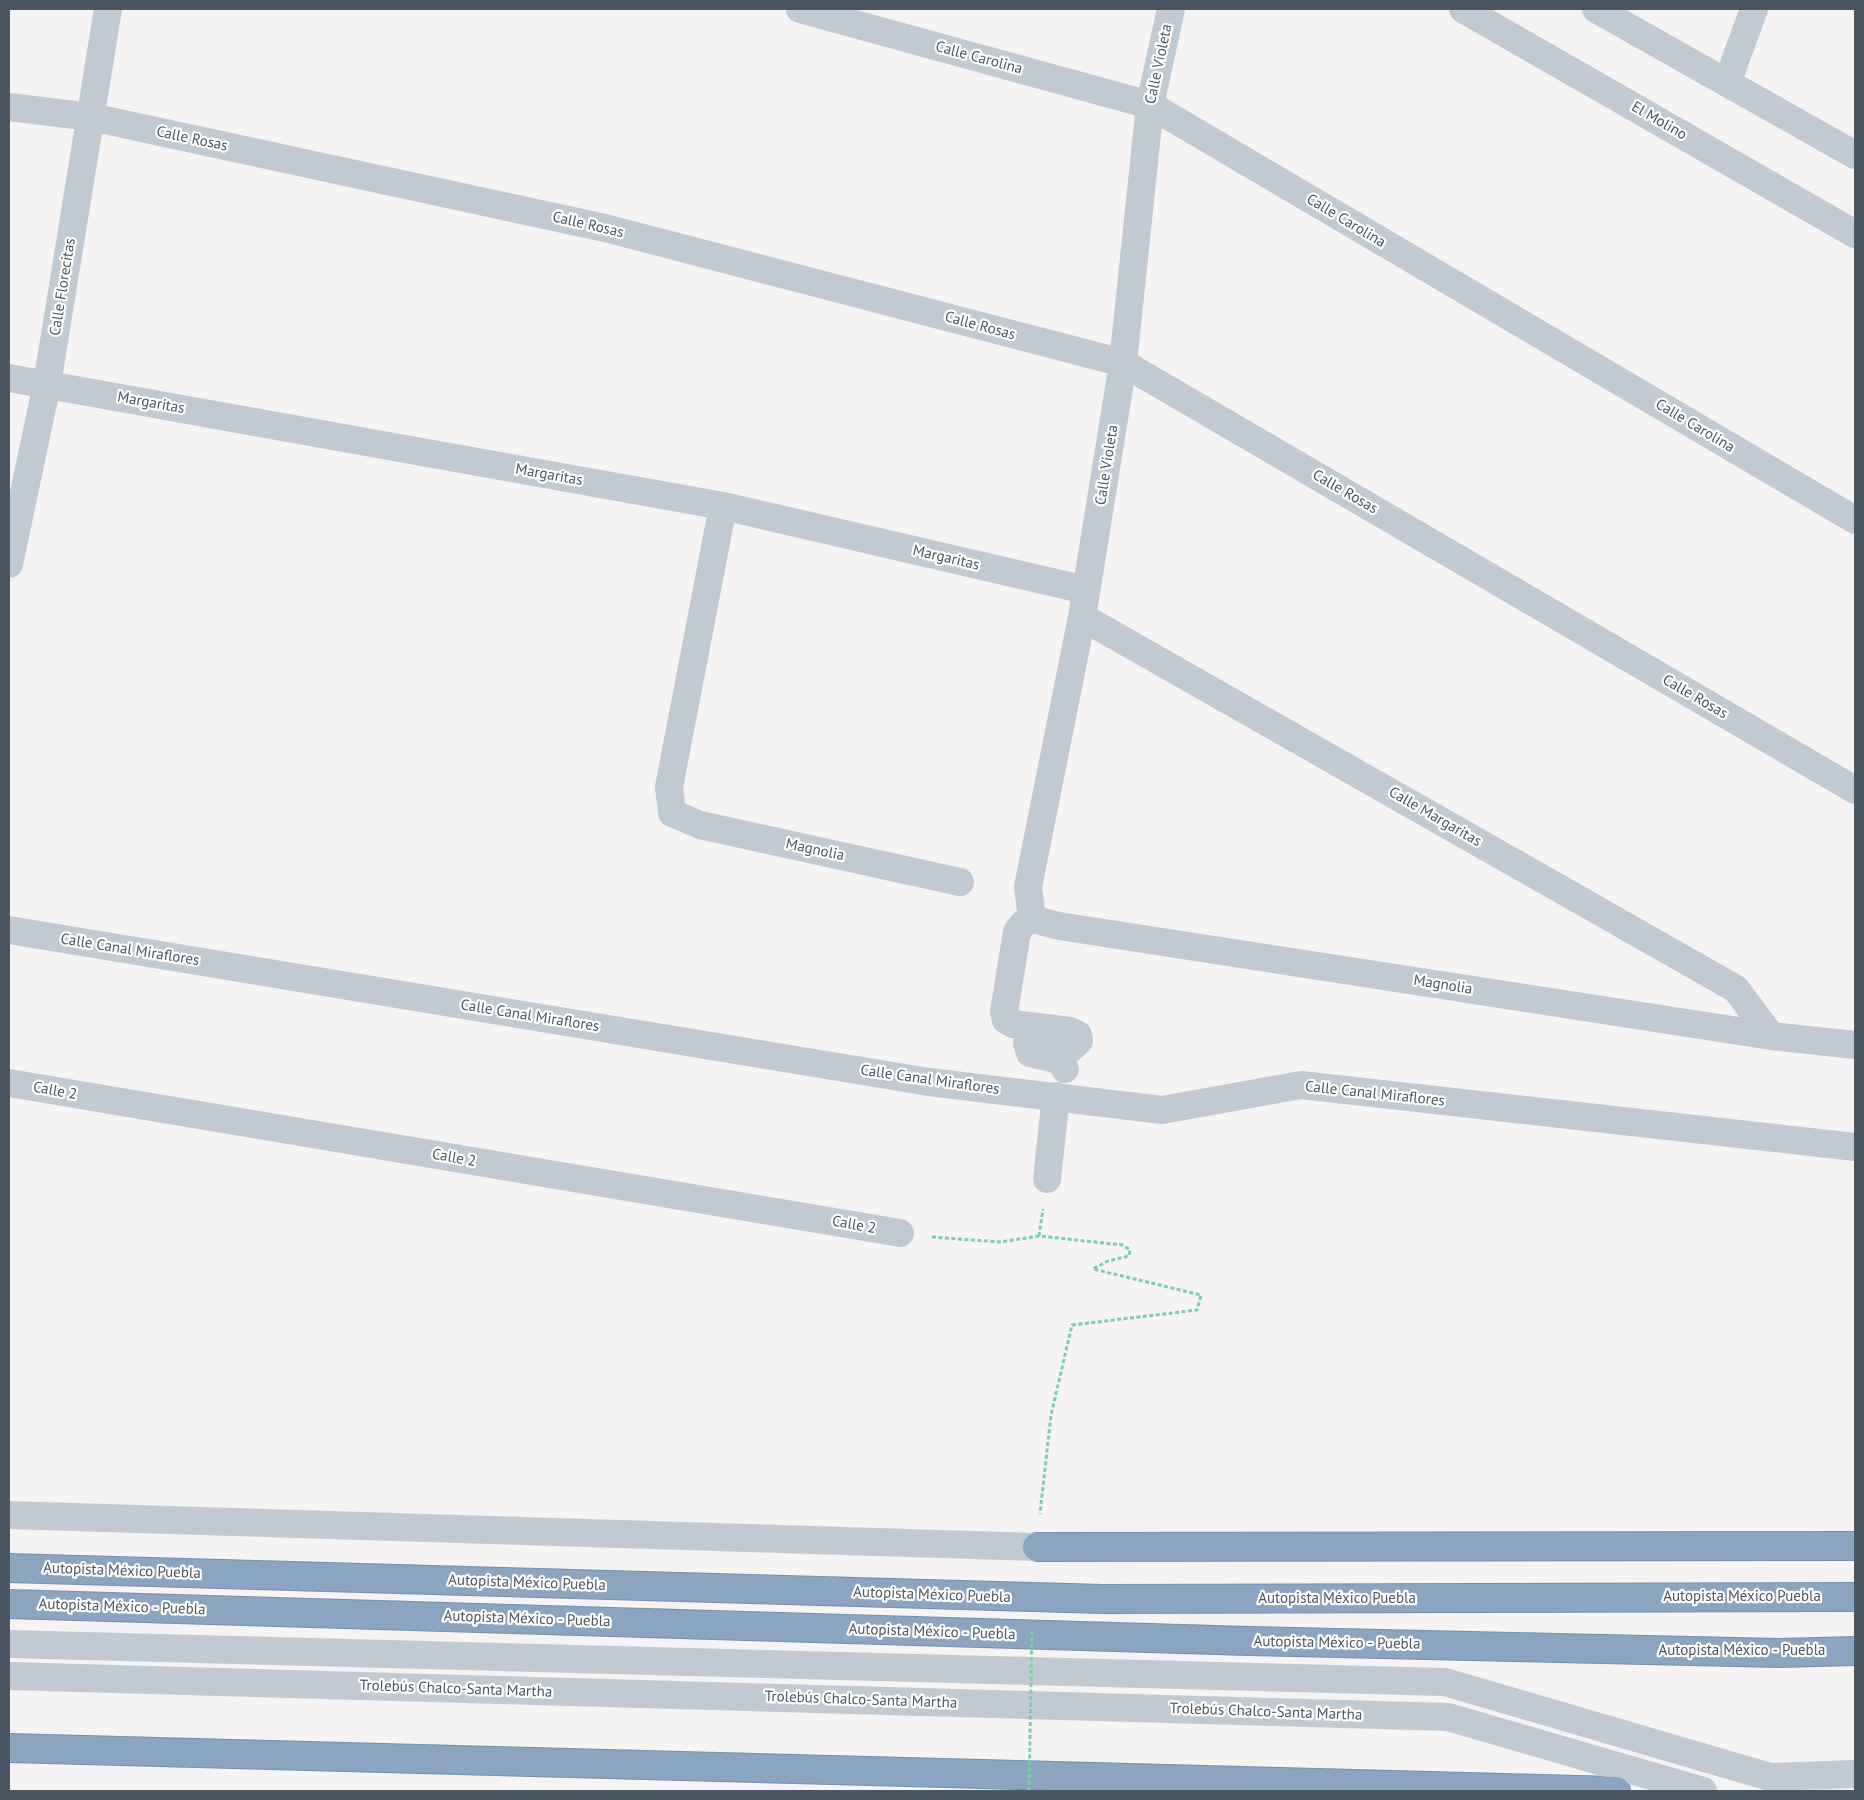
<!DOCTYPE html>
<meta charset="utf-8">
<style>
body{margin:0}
#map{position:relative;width:1864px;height:1800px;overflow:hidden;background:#f5f3f3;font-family:"PT Sans",sans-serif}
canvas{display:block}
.frame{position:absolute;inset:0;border:10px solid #4a5661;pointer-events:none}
</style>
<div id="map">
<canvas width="1864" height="1800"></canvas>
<div class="frame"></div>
</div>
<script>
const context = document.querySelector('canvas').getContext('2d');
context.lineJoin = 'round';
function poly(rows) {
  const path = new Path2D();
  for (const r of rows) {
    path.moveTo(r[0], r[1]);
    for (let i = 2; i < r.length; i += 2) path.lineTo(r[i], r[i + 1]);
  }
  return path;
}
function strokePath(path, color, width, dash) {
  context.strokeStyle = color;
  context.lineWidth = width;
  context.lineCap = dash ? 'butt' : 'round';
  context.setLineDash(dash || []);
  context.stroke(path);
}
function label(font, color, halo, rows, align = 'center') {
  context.font = font + ' "PT Sans",sans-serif';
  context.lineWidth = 4.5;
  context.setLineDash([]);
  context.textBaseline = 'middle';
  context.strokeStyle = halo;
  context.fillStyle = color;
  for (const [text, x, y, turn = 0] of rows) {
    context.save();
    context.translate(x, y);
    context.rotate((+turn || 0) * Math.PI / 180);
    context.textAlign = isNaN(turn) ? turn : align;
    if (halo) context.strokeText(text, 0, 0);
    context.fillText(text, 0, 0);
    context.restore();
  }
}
const highway = poly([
 [1037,1547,1855,1546],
 [9,1604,1249,1641,1779,1653,1855,1651],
 [9,1748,1616,1791]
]);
strokePath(highway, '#7690ad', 30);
strokePath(poly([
 [1039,1236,1043,1209],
 [932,1237,1000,1242,1039,1236,1123,1245,1130,1250,1129,1256,1108,1261,1093,1269,1201,1295,1197,1310,1072,1325,1051,1415,1040,1514]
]), '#7ad0a6', 3, [4, 2.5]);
strokePath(poly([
 [800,9,1150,105,1855,520],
 [1463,9,1855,234],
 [1596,9,1855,155],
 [1727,83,1754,9],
 [9,107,91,117,605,228,1123,363,1855,790],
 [9,378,723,506,1086,590],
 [723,506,669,787,672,813,700,825,960,882],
 [9,564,47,384,108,9],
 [1082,617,1736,989,1771,1036],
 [1032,919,1028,887,1082,617,1123,363,1150,105,1171,9],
 [1032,919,1059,926,1771,1036,1855,1045],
 [1032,919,1023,924,1017,932,1004,1012,1006,1020,1013,1024,1070,1031,1078,1035,1079,1041,1070,1049,1034,1040,1027,1043,1030,1053,1060,1060,1065,1069],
 [9,930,929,1082,1162,1110,1301,1085,1855,1147],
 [9,1083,900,1233],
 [9,1515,1037,1547],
 [9,1644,1445,1682,1770,1777,1855,1774],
 [9,1676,1448,1717,1703,1791]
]), '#c1cad2', 28);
strokePath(highway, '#8ba5c1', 28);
const highwayBridge = poly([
 [9,1568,1103,1599,1855,1597]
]);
strokePath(highwayBridge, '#7690ad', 30, []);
strokePath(poly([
 [1029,1791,1032,1629]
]), '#7ad0a6', 3, [4, 2.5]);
strokePath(poly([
 [1047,1179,1056,1096]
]), '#c1cad2', 28);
strokePath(highwayBridge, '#8ba5c1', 28);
label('15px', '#4a5661', '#fff', [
 ["Calle Carolina",979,58,15],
 ["Calle Violeta",1159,64,-78],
 ["El Molino",1659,121,30],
 ["Calle Rosas",192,139,12],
 ["Calle Carolina",1346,221,31],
 ["Calle Rosas",588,225,13],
 ["Calle Florecitas",63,287,-81],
 ["Calle Rosas",980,326,15],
 ["Margaritas",151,403,10],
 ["Calle Carolina",1695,426,31],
 ["Calle Violeta",1107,465,-81],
 ["Margaritas",549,475,10],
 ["Calle Rosas",1345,492,30],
 ["Margaritas",946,558,13],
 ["Calle Rosas",1695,697,30],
 ["Calle Margaritas",1435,817,30],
 ["Magnolia",815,850,12],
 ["Calle Canal Miraflores",130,950,9],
 ["Magnolia",1443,985,9],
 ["Calle Canal Miraflores",530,1016,9],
 ["Calle Canal Miraflores",930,1080,8],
 ["Calle 2",55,1091,10],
 ["Calle Canal Miraflores",1375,1094,6],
 ["Calle 2",454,1158,10],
 ["Calle 2",854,1225,10],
 ["Autopista México Puebla",122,1571,2],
 ["Autopista México Puebla",527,1583,2],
 ["Autopista México Puebla",932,1595,2],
 ["Autopista México Puebla",1742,1597],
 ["Autopista México Puebla",1337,1599],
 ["Autopista México - Puebla",122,1607,2],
 ["Autopista México - Puebla",527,1619,2],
 ["Autopista México - Puebla",932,1632,2],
 ["Autopista México - Puebla",1337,1643,1],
 ["Autopista México - Puebla",1742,1651],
 ["Trolebús Chalco-Santa Martha",456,1689,2],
 ["Trolebús Chalco-Santa Martha",861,1700,2],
 ["Trolebús Chalco-Santa Martha",1266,1712,2]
]);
</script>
